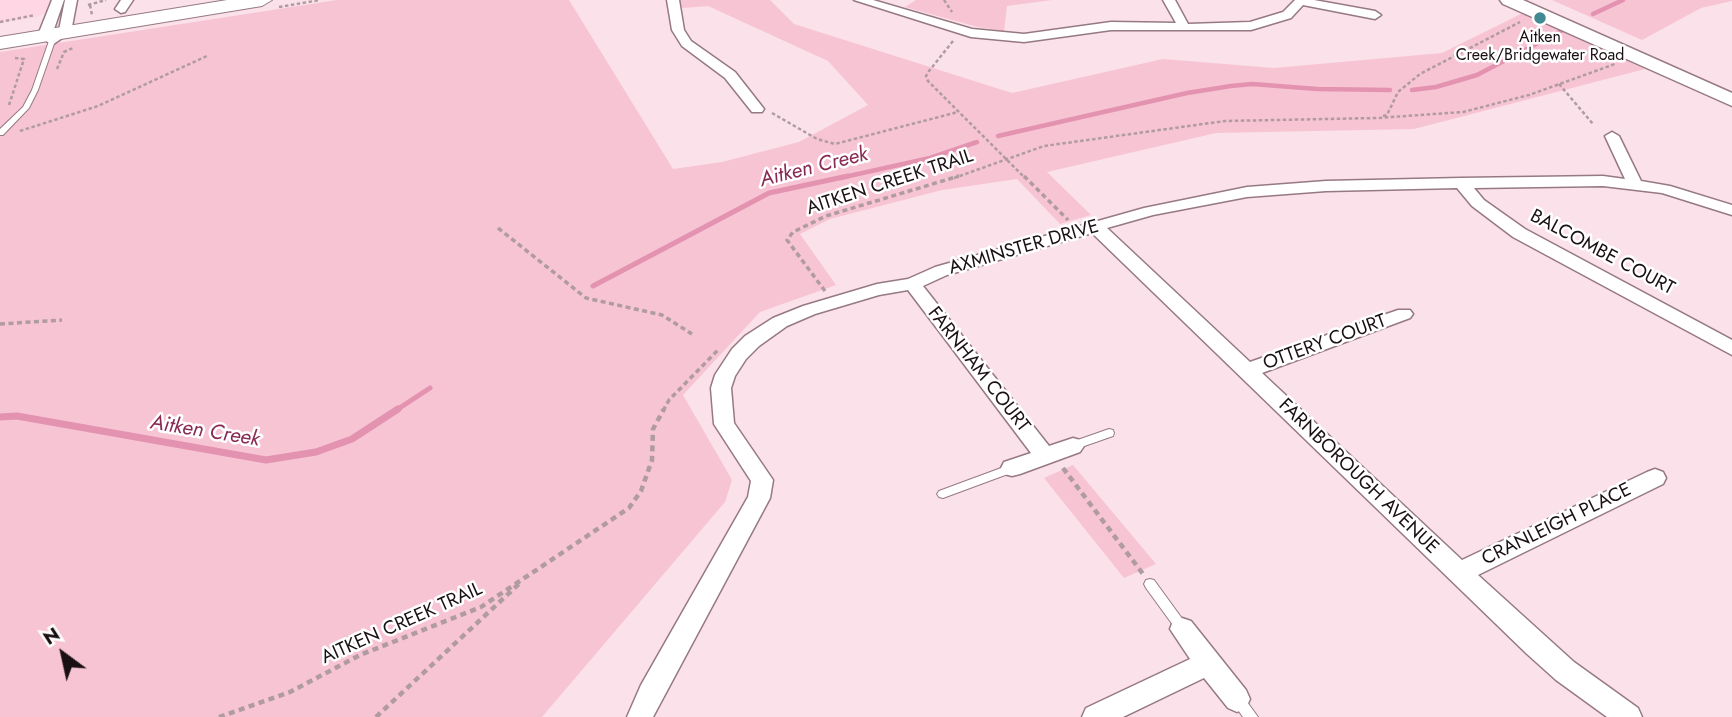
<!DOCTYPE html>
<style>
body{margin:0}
#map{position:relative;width:1732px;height:717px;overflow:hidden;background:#fbe1e9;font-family:Jost,sans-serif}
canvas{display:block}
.north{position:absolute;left:28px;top:619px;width:70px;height:70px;-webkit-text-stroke:5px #fff;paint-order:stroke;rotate:327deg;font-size:19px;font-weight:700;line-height:28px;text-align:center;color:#1a1013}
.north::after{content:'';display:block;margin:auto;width:24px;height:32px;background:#1a1013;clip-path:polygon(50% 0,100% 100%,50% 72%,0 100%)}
</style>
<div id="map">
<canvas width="1732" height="717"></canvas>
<div class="north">N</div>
</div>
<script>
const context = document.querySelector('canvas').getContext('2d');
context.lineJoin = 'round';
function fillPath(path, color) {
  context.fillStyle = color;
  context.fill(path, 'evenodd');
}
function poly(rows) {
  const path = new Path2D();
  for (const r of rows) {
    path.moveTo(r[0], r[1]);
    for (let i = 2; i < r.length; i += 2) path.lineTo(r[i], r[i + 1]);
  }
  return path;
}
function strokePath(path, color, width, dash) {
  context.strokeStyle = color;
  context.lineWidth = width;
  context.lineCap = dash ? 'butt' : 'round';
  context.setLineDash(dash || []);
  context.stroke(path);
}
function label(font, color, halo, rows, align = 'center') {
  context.font = font + ' Jost,sans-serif';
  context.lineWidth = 5;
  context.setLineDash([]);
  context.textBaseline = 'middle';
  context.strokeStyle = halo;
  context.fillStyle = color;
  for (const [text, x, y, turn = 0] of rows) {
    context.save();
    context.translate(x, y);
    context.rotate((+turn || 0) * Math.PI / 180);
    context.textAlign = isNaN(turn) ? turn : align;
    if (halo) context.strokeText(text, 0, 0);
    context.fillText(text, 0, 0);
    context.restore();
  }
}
fillPath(poly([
 [0,0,51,0,48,11,37,17,0,23]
]), '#ffd6e3');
fillPath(poly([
 [337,0,569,0,673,169,722,162,799,142,868,105,828,61,708,6,682,8,680,0,770,0,794,24,1012,93,1163,59,1274,68,1442,53,1523,13,1645,69,1414,129,1216,133,1047,172,1091,215,1060,224,1017,179,942,190,830,219,800,234,836,285,760,312,683,395,732,480,725,502,542,717,0,717,0,52],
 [916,0,1052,0,1007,6,1004,31,978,27,905,7],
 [1552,0,1732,0,1732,1,1701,8,1642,40],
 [1073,465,1156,564,1124,578,1044,478]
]), '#f7c4d4');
strokePath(poly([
 [1593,14,1623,0],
 [1412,90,1436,87,1477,75,1561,31],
 [998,136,1187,93,1231,86,1252,84,1317,89,1390,90],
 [840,178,930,158,977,142]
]), '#e392af', 4.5);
strokePath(poly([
 [593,286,769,193,848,176],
 [395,411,430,388]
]), '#e392af', 5);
strokePath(poly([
 [0,417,17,416,266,460,316,452,352,439,398,409]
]), '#e392af', 7);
const lane = poly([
 [52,39,55,41,38,90,29,108,3,135,0,135,0,129,23,107,32,90,49,41,52,39],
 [1109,429,1113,430,1114,433,1113,436,1073,450,1069,449,1068,446,1069,443,1109,429],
 [1012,464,1016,465,1017,468,1016,471,943,498,939,497,937,494,939,491,1012,464],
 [1150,579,1154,580,1186,624,1188,628,1186,632,1182,634,1178,632,1146,588,1144,584,1146,580,1150,579],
 [1237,693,1242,695,1258,717,1243,717,1230,699,1232,695,1237,693]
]);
const street = poly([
 [52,0,64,0,52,35,59,30,65,0,77,0,71,32,52,45,38,35,52,0],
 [121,0,133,0,125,12,121,13,115,9,121,0],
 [667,0,679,0,684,30,691,41,735,72,764,109,762,112,752,112,725,78,682,46,672,30,667,0],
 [854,0,873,0,972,29,1024,34,1111,22,1176,23,1163,0,1175,0,1188,24,1250,22,1283,12,1295,0,1314,0,1375,11,1381,15,1375,19,1303,5,1291,18,1251,30,1111,30,1024,42,971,37,854,0],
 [1612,132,1619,136,1641,181,1670,186,1732,205,1732,215,1662,193,1603,186,1474,188,1484,200,1525,229,1732,340,1732,355,1513,237,1472,206,1457,188,1326,191,1247,197,1153,215,1107,228,1250,362,1398,310,1410,310,1413,314,1410,318,1262,373,1462,560,1647,472,1655,469,1663,472,1666,478,1663,484,1478,575,1574,662,1638,708,1642,717,1607,717,1556,680,1527,654,1092,233,947,275,923,286,1049,446,1073,438,1080,440,1084,446,1080,452,1020,474,1012,476,1004,474,1001,468,1004,462,1031,453,908,290,879,295,815,314,787,326,759,346,746,359,735,376,731,388,734,423,773,480,770,498,653,717,627,717,641,685,748,497,751,481,714,424,711,388,715,375,732,349,745,336,773,318,803,306,877,284,908,279,935,267,1144,208,1247,187,1326,181,1461,178,1603,176,1625,179,1605,136,1612,132],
 [1182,618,1191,621,1246,690,1250,699,1246,708,1237,712,1228,708,1204,678,1123,717,1082,717,1086,708,1190,659,1170,629,1173,621,1182,618]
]);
const secondary = poly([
 [1500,0,1523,0,1732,93,1732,106,1503,4,1500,0]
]);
const primary = poly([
 [227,0,272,0,262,6,0,49,0,37,227,0]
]);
strokePath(lane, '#967982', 2);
strokePath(street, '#967982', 3);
strokePath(secondary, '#967982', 3);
strokePath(primary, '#967982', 2);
strokePath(poly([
 [944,0,952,12],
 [88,5,106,0],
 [90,5,92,15],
 [279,7,320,0],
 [0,22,35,15],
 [953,41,929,71,926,76,928,81,1025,178],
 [57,69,64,52,73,48],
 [1559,84,1593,124],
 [9,105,24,59,15,58],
 [772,113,817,139,835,144,958,112],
 [1383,116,1387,115,1398,92,1420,74,1520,22],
 [20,131,98,106,209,55],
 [954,178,1044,146,1225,121,1377,118,1463,112,1529,95,1615,64]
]), '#af9ba1', 2.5, [3.5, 2.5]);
strokePath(poly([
 [1024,176,1068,220],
 [498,228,586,298,662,315,692,334],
 [825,291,787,240,793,232,826,216,959,176],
 [0,324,62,320],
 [663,411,669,400,718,350]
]), '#af9ba1', 3.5, [5, 3.5]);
strokePath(poly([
 [1063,468,1143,574],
 [219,717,290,692,360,655,481,607,629,508,641,491,652,460,653,429,664,409],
 [376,717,521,582]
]), '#af9ba1', 4.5, [6, 4.5]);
fillPath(lane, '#fff');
fillPath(street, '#fff');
fillPath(secondary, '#fff');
fillPath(primary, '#fff');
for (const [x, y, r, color] of [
 [1540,18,7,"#438993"]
]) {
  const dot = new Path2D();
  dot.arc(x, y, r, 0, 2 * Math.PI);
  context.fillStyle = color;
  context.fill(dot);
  strokePath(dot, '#fff', 2.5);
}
label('16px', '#1a1013', '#fff', [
 ["Aitken",1540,38],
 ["Creek/Bridgewater Road",1540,56]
]);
label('19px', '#1a1013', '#fff', [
 ["AITKEN CREEK TRAIL",890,183,-18],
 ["AXMINSTER DRIVE",1024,248,-16],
 ["BALCOMBE COURT",1602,253,28],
 ["OTTERY COURT",1325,343,-20],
 ["FARNHAM COURT",978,370,52],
 ["FARNBOROUGH AVENUE",1358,477,44],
 ["CRANLEIGH PLACE",1557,525,-26],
 ["AITKEN CREEK TRAIL",402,624,-24]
]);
label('italic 21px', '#882a53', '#fff', [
 ["Aitken Creek",814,168,-14],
 ["Aitken Creek",205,432,9]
]);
</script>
